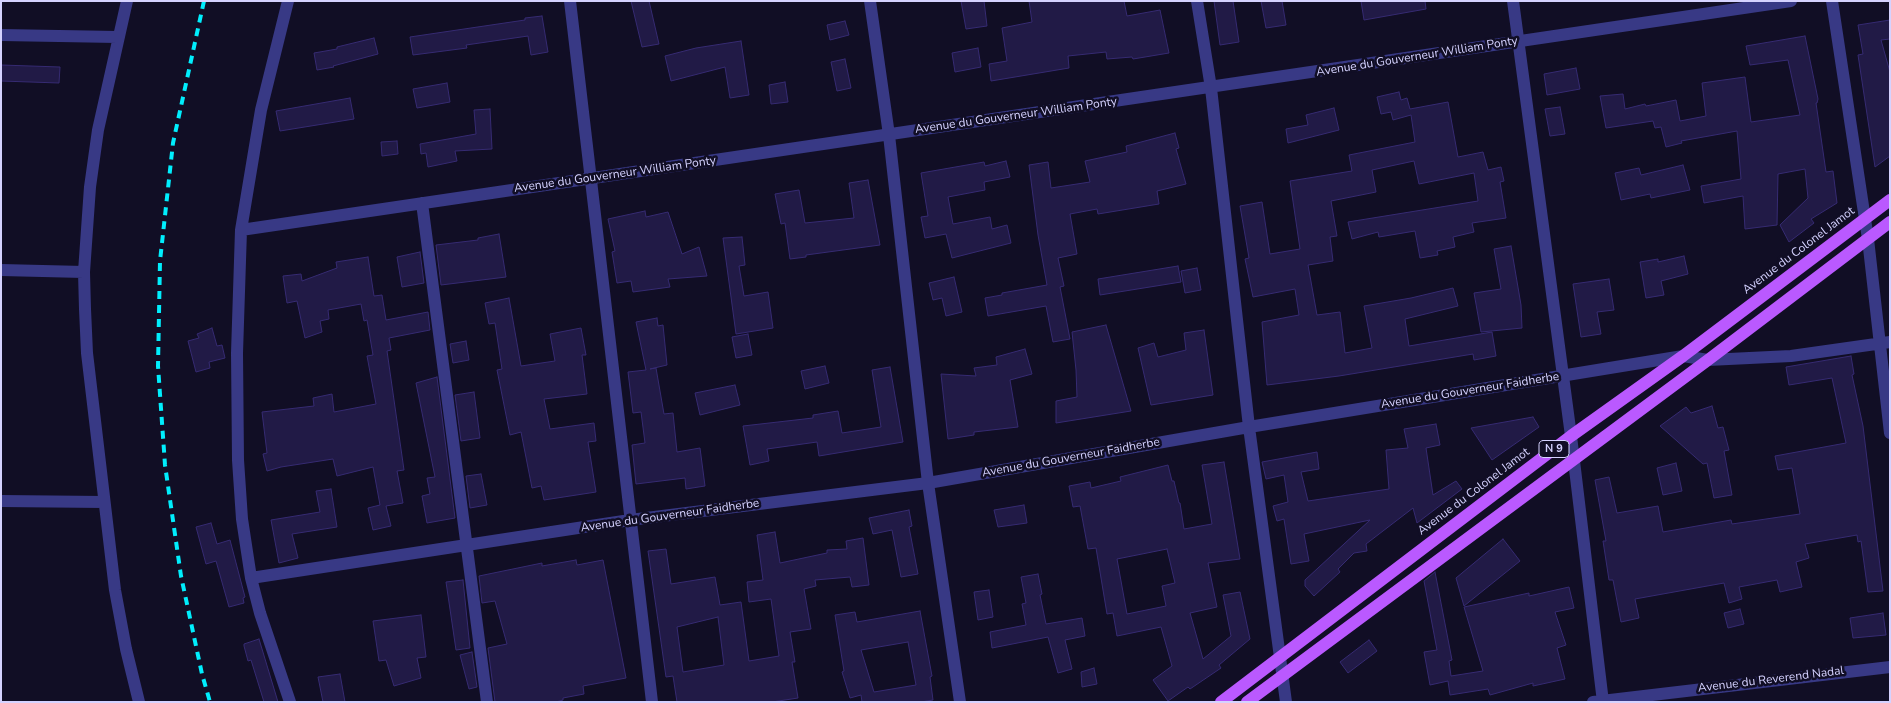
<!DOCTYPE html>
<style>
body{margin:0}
#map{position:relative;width:1891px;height:703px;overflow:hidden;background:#110e25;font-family:"Nunito Sans",sans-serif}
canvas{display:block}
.frame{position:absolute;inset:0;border:2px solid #d5d2ff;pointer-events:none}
</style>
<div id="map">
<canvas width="1891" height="703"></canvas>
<div class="frame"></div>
</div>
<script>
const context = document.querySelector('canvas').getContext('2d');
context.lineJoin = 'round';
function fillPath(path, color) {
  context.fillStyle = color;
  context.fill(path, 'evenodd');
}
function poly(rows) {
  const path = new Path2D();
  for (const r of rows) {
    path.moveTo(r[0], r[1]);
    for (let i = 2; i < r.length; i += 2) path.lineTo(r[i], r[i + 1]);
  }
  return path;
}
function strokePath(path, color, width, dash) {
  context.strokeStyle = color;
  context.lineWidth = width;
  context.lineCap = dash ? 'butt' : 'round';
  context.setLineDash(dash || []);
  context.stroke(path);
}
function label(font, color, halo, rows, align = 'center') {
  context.font = font + ' "Nunito Sans",sans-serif';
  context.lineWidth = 5;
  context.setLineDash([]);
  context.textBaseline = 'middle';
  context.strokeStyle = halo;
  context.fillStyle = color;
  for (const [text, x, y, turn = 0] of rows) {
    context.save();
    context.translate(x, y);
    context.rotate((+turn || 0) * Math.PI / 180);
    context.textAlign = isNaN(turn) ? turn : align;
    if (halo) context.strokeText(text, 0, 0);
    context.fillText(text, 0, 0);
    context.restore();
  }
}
const building = poly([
 [631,1,649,1,659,44,642,47,631,1],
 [961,1,984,1,987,26,966,29,961,1],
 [1029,1,1124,1,1127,16,1160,10,1169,53,1133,59,1132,57,1107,59,1106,52,1068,56,1069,68,991,81,989,64,1007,61,1002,28,1032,22,1029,1],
 [1214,1,1233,1,1239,42,1220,45,1214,1],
 [1261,1,1282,1,1286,25,1266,28,1261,1],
 [1361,1,1425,1,1426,9,1364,20,1361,1],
 [542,16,548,52,531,55,528,36,466,45,467,48,413,55,410,37,525,20,525,18,542,16],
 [1890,20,1890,39,1881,40,1890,72,1890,156,1875,167,1858,55,1863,54,1858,25,1890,20],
 [845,21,849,35,830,40,827,25,845,21],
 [1805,36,1818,99,1817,103,1816,103,1826,172,1833,171,1837,203,1811,219,1814,223,1789,242,1780,225,1808,198,1805,169,1778,174,1777,225,1745,229,1743,196,1704,203,1701,186,1741,179,1737,131,1681,141,1682,143,1666,147,1661,127,1655,128,1653,121,1606,128,1600,96,1623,94,1625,109,1645,104,1646,106,1676,100,1680,121,1706,116,1702,83,1745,77,1751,122,1800,115,1788,60,1750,65,1746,46,1805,36],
 [374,38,378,54,333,66,334,67,317,70,314,53,337,49,337,47,374,38],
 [741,41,749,95,730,98,725,67,671,81,665,56,696,48,741,41],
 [978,48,981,67,955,72,952,53,978,48],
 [845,59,851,88,837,91,831,62,845,59],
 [1,65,60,67,59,83,1,81,1,65],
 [1576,68,1580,89,1547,95,1544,74,1576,68],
 [785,82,788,102,771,104,769,85,785,82],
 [447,83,450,102,417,108,413,89,447,83],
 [1399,92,1401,100,1407,98,1410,109,1448,102,1458,157,1483,152,1488,170,1501,167,1504,181,1500,182,1506,218,1472,223,1474,232,1453,237,1455,247,1437,251,1438,255,1420,258,1415,231,1379,237,1378,232,1352,239,1348,222,1478,201,1474,173,1419,184,1414,161,1372,170,1376,192,1331,201,1337,236,1330,237,1333,261,1308,265,1317,315,1340,312,1345,353,1372,348,1364,306,1411,298,1453,288,1458,306,1405,319,1409,346,1492,332,1496,356,1474,360,1473,354,1339,376,1267,385,1262,322,1299,315,1295,289,1253,297,1245,259,1249,258,1240,206,1262,202,1270,254,1300,249,1290,181,1352,171,1349,155,1415,142,1411,115,1393,120,1391,112,1381,114,1377,97,1399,92],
 [350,98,354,119,280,131,276,111,350,98],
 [1560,107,1565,134,1550,136,1545,109,1560,107],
 [1334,108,1339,130,1288,143,1286,129,1308,125,1306,115,1334,108],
 [490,109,492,149,455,151,457,161,428,167,426,153,421,154,420,144,476,134,474,110,490,109],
 [1175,133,1179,148,1176,149,1186,184,1157,191,1159,204,1098,214,1097,209,1070,214,1077,254,1058,258,1064,286,1060,287,1070,339,1053,342,1046,306,988,316,985,298,1002,295,1002,293,1047,285,1038,235,1029,165,1048,162,1051,188,1090,182,1085,161,1127,152,1126,146,1175,133],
 [397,141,398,154,382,156,381,142,397,141],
 [1006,161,1010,177,984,182,985,190,948,197,953,224,990,217,992,229,1007,225,1011,243,952,258,946,234,925,238,921,217,928,216,921,173,984,162,985,166,1006,161],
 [1683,165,1690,190,1651,198,1650,194,1621,200,1615,173,1639,168,1641,175,1683,165],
 [868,180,880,245,806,255,806,257,790,259,785,223,781,224,775,194,799,190,805,223,854,218,849,183,868,180],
 [645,211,646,217,668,212,682,254,699,247,707,276,668,279,670,287,633,292,631,281,617,283,612,252,615,251,608,219,645,211],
 [499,234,506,277,441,285,436,245,478,240,478,238,499,234],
 [742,237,745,265,739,266,744,296,768,292,773,328,736,334,723,238,742,237],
 [1511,246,1521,305,1522,328,1481,332,1474,293,1501,289,1494,249,1511,246],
 [420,252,424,283,402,287,397,257,420,252],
 [1684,256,1688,274,1661,281,1664,295,1646,298,1640,262,1658,259,1658,262,1684,256],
 [368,257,374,296,382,295,386,320,428,312,430,330,389,338,391,350,387,351,404,470,397,471,403,503,386,506,391,526,373,530,368,508,380,505,373,467,337,476,333,459,281,467,267,471,263,454,267,453,262,412,314,406,313,398,332,394,334,412,376,404,367,356,373,355,367,320,364,321,361,304,328,310,329,319,320,321,322,332,305,338,297,301,287,303,283,276,301,274,302,281,337,268,336,262,368,257],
 [1178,266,1181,282,1100,295,1098,279,1178,266],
 [1197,268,1201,290,1185,293,1181,271,1197,268],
 [954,277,962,312,946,316,942,298,933,300,929,283,954,277],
 [1609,279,1614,310,1597,312,1601,334,1581,337,1573,284,1609,279],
 [509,298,521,366,555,361,550,334,581,328,586,355,582,355,587,394,544,399,550,429,594,423,596,441,588,442,596,492,544,500,541,486,532,488,521,432,510,435,497,370,502,369,495,323,489,324,485,303,509,298],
 [657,318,658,326,663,325,667,365,650,369,656,368,664,414,673,413,677,452,700,448,705,486,686,489,685,478,636,484,632,445,645,443,641,412,633,413,628,372,646,370,636,322,657,318],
 [1106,325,1131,411,1056,423,1056,401,1077,397,1076,370,1072,332,1106,325],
 [212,328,217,346,222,345,225,358,209,362,210,368,196,372,188,341,199,338,197,334,212,328],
 [1204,330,1213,395,1151,405,1138,348,1154,343,1158,357,1186,350,1184,333,1204,330],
 [748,334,752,355,736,358,732,337,748,334],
 [466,341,469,360,453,363,450,344,466,341],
 [1025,349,1032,374,1010,380,1018,427,974,432,974,435,948,439,941,374,976,376,974,368,997,365,996,357,1025,349],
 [1851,356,1854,374,1852,375,1863,426,1883,591,1868,592,1861,541,1858,542,1857,535,1805,544,1809,558,1796,562,1802,587,1780,592,1777,580,1739,587,1742,599,1729,603,1724,583,1635,599,1639,618,1621,622,1613,580,1609,580,1603,541,1606,541,1595,480,1609,477,1617,513,1658,506,1663,532,1731,520,1732,524,1800,514,1792,468,1778,470,1775,456,1846,443,1832,378,1789,385,1786,367,1851,356],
 [825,366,829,383,805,389,801,371,825,366],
 [890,367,903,442,819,456,817,442,767,449,769,461,750,465,743,426,813,418,813,415,838,411,842,433,881,427,872,370,890,367],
 [437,377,455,518,427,523,422,496,430,494,427,478,435,477,416,383,437,377],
 [735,385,740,405,700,415,695,393,735,385],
 [474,392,480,438,461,441,455,395,474,392],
 [1712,406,1718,428,1723,427,1729,450,1724,451,1732,495,1714,498,1707,463,1703,464,1660,426,1686,407,1691,413,1712,406],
 [1533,417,1539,427,1492,460,1471,428,1533,417],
 [1436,424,1440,445,1426,448,1433,495,1456,481,1462,489,1417,523,1413,508,1366,544,1367,551,1354,553,1338,569,1340,572,1314,596,1305,586,1305,580,1370,520,1304,534,1309,561,1291,564,1284,519,1277,521,1273,506,1288,502,1284,475,1266,479,1262,462,1317,452,1319,469,1301,472,1308,501,1389,489,1386,450,1408,448,1404,429,1436,424],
 [1224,462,1240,559,1208,563,1217,607,1190,613,1203,659,1231,636,1223,595,1240,592,1250,639,1219,665,1221,668,1190,689,1188,687,1168,701,1153,680,1172,666,1161,627,1117,636,1113,613,1107,614,1096,548,1088,549,1080,506,1073,507,1069,486,1090,482,1091,488,1121,481,1120,477,1168,465,1172,481,1174,481,1179,503,1180,503,1184,529,1212,524,1202,465,1224,462],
 [1167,549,1175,583,1162,586,1166,606,1127,614,1117,559,1167,549],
 [1676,463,1682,491,1663,495,1657,468,1676,463],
 [481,474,487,505,470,508,466,476,481,474],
 [331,489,337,527,292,534,298,558,279,563,271,520,320,512,316,491,331,489],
 [1024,505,1027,523,998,527,994,510,1024,505],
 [909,510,912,526,909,527,918,574,901,577,892,530,873,534,869,518,909,510],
 [211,523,217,544,230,540,245,597,243,598,244,603,229,607,216,561,206,564,196,527,211,523],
 [775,532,780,563,827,553,827,550,847,549,846,541,863,538,869,585,852,587,850,577,815,580,816,586,804,589,811,629,790,632,795,662,792,662,798,698,772,702,677,702,673,676,666,677,648,551,666,549,671,584,715,577,720,605,741,602,749,661,779,656,771,599,749,602,747,582,763,580,757,535,775,532],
 [718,617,724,665,683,672,677,627,718,617],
 [1503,539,1520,561,1464,606,1456,578,1503,539],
 [576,560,577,565,603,560,626,678,583,686,584,694,563,698,563,700,556,702,495,702,488,648,507,644,495,601,482,603,479,576,542,563,542,566,576,560],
 [1435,572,1452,660,1449,661,1451,676,1483,671,1464,607,1529,593,1529,596,1569,587,1574,608,1555,612,1566,645,1557,648,1565,679,1533,686,1533,683,1490,695,1488,689,1450,695,1448,681,1430,685,1424,652,1437,650,1424,581,1435,572],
 [1038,574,1042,594,1040,595,1046,624,1082,618,1085,636,1065,640,1072,669,1058,673,1048,637,992,648,990,632,1026,625,1022,604,1026,603,1021,577,1038,574],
 [463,580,470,648,456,650,446,582,463,580],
 [989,590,993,617,978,620,974,592,989,590],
 [1740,609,1744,624,1728,628,1724,613,1740,609],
 [920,611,932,676,930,677,933,700,921,702,862,702,861,695,850,698,842,672,844,671,835,615,855,612,857,622,920,611],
 [908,642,916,685,874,692,861,650,908,642],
 [1883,613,1886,635,1853,638,1850,618,1883,613],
 [421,615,426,657,417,658,421,678,394,686,386,660,379,661,373,621,421,615],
 [259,639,278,702,264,702,251,660,248,661,244,646,244,644,259,639],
 [1369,640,1377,651,1348,673,1340,662,1369,640],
 [472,652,477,687,469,689,460,655,472,652],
 [1094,668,1097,684,1082,687,1081,672,1094,668],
 [340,674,345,702,323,702,318,677,340,674]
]);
fillPath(building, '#211a46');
strokePath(building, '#362b72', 1);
strokePath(poly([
 [127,1,98,130,90,187,84,272,85,309,87,353,115,590,126,649,139,702],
 [288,1,261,110,241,230,237,353,238,460,242,519,251,578,260,613,290,702],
 [570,1,652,702],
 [870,1,889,135,928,483,960,702],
 [1197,1,1211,88,1249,427,1286,702],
 [1513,1,1571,436,1603,702],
 [1832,1,1868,239,1890,433],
 [1,35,117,37],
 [422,203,487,702],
 [241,230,1791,1],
 [1,270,84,272],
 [1,501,104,502],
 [251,578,630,520,928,483,1249,427,1683,356,1708,360,1791,356,1890,342],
 [1593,702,1890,667]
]), '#383985', 12);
strokePath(poly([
 [1221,702,1571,436,1683,356,1890,200],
 [1247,702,1708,360,1890,222]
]), '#ba59ff', 12);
strokePath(poly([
 [204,1,173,143,160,261,158,366,165,465,181,576,202,674,210,702]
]), '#00eefd', 4, [8, 6]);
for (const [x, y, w] of [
 [1554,449,30]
]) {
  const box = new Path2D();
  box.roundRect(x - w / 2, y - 8.5, w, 17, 4);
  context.fillStyle = '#110e25';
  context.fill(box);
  strokePath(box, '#d5d2ff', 1);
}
label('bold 11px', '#d5d2ff', null, [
 ["N 9",1554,449]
]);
label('12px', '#d5d2ff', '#110e25', [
 ["Avenue du Gouverneur William Ponty",1417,57,-9],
 ["Avenue du Gouverneur William Ponty",1016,116,-8],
 ["Avenue du Gouverneur William Ponty",615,175,-8],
 ["Avenue du Colonel Jamot",1799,251,-37],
 ["Avenue du Gouverneur Faidherbe",1470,391,-9],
 ["Avenue du Gouverneur Faidherbe",1071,458,-10],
 ["Avenue du Colonel Jamot",1474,492,-37],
 ["Avenue du Gouverneur Faidherbe",670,516,-8],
 ["Avenue du Reverend Nadal",1771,680,-7]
]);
</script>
